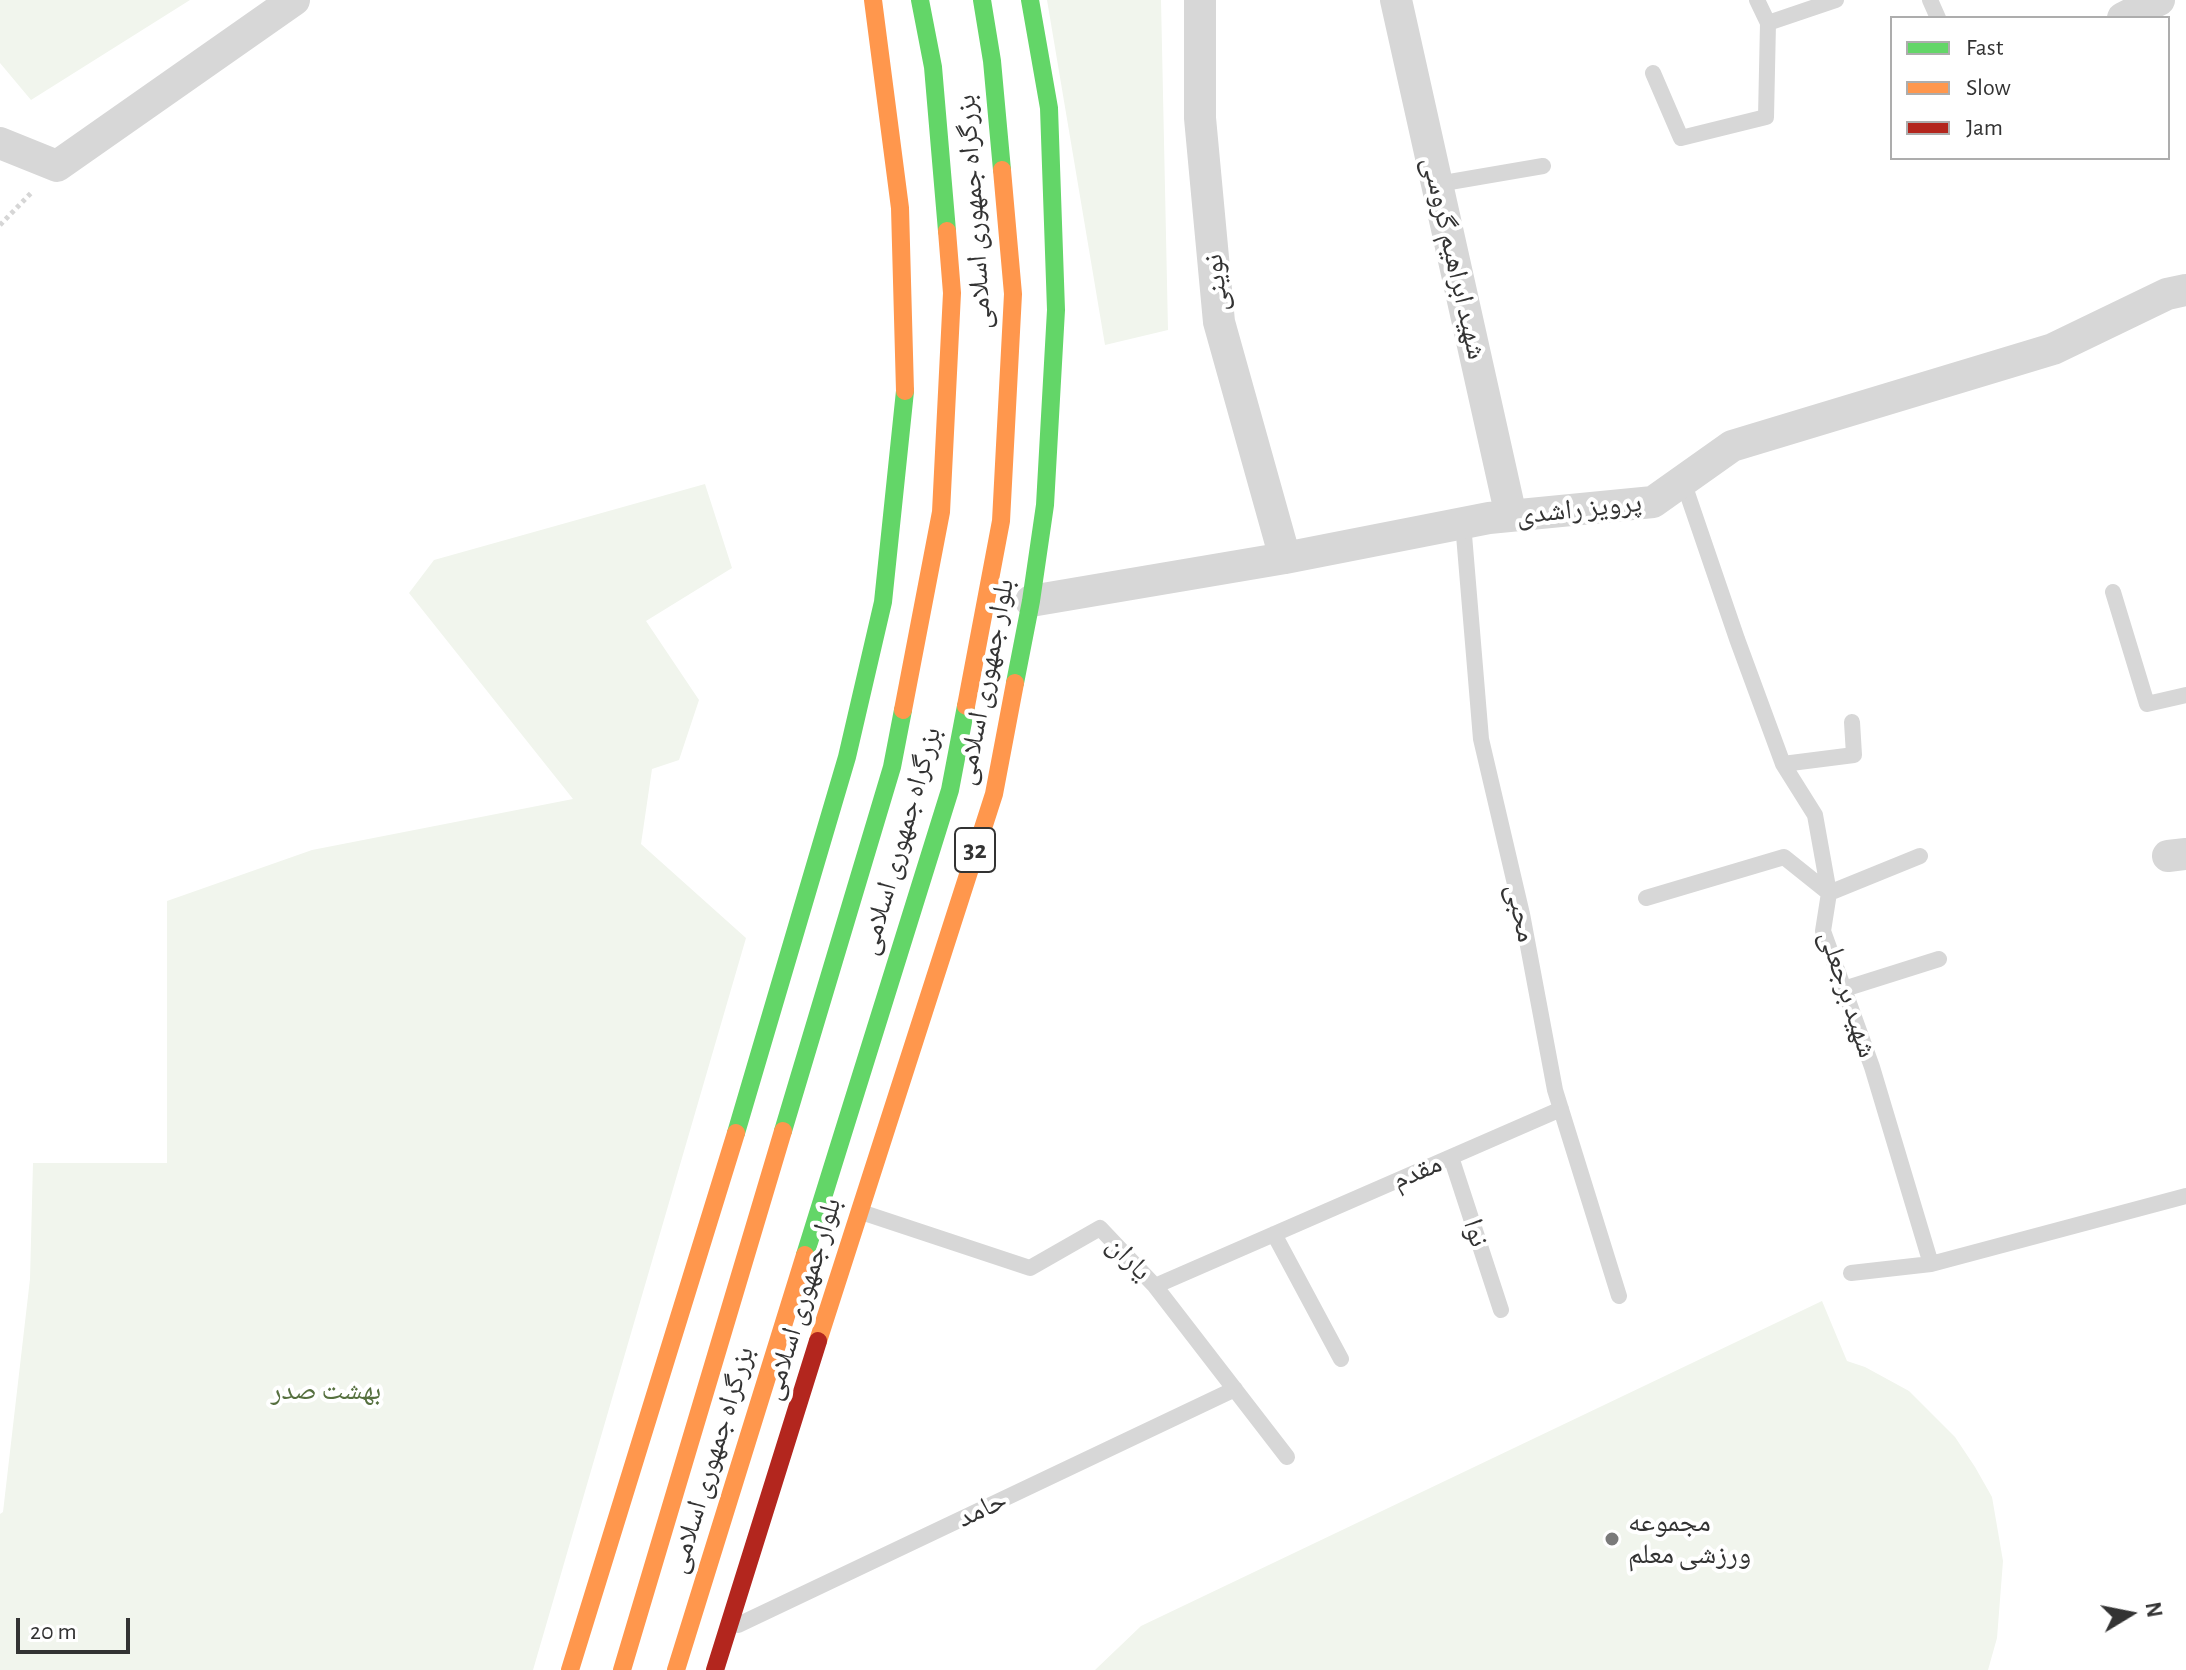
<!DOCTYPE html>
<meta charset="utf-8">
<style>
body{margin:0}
#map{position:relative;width:2186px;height:1670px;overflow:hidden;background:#fff;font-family:"Alegreya Sans",sans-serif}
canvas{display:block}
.legend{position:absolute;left:1890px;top:16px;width:280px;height:144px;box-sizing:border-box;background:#fff;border:2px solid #adadad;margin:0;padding:10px 14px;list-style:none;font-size:24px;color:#333}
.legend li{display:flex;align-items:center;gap:16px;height:40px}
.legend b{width:40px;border:2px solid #adadad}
.north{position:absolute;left:2090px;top:1574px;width:80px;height:80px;-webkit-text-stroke:6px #fff;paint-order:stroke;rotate:80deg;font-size:22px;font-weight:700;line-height:32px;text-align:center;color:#333}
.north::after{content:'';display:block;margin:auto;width:28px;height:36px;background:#333;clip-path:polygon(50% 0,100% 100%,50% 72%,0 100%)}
.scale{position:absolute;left:16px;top:1618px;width:114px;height:36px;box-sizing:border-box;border:4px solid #333;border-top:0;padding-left:10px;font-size:24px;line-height:28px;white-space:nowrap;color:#333;-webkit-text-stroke:6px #fff;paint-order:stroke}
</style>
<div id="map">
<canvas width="2186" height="1670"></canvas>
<ul class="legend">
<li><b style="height:10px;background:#63d668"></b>Fast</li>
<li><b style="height:10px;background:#ff974d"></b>Slow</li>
<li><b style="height:10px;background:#b3261e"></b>Jam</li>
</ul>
<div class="north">N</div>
<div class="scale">20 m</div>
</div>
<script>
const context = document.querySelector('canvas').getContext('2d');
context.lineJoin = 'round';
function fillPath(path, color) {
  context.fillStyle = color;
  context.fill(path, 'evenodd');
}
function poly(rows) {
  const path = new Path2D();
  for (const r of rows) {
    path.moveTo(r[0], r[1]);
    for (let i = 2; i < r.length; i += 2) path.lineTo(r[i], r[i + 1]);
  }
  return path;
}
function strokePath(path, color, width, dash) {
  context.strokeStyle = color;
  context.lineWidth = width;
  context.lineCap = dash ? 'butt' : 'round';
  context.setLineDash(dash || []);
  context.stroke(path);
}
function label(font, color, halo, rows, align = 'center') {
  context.font = font + ' "Alegreya Sans","Noto Naskh Arabic",sans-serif';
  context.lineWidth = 8;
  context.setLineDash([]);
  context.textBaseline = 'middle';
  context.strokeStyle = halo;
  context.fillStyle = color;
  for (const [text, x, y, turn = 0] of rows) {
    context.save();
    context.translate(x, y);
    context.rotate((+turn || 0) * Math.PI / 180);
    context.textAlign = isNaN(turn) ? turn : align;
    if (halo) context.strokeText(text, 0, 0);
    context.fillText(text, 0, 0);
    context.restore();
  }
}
fillPath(poly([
 [0,0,190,0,31,100,0,63],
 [1047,0,1161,0,1168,330,1105,345],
 [705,484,732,568,646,621,699,700,679,760,652,769,641,844,746,938,533,1670,0,1670,0,1514,3,1512,30,1279,33,1163,167,1163,167,901,312,850,573,799,409,593,434,560],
 [1822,1301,1847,1361,1865,1367,1909,1391,1955,1437,1975,1467,1992,1497,2003,1561,1997,1638,1988,1670,1095,1670,1141,1626]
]), '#f1f5ed');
strokePath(poly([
 [0,225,31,193]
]), '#d6d6d6', 5, [4, 4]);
strokePath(poly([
 [1757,0,1768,23,1836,0],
 [1930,0,1938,18],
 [1653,73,1681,138,1766,117,1768,23],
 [1438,184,1543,166],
 [1683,481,1737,639,1783,764,1815,815,1829,893,1823,931,1872,1067,1931,1264,2186,1196],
 [1463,523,1481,739,1522,914,1555,1090,1619,1296],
 [2113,592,2147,704,2186,695],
 [1783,764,1854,755,1852,722],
 [1646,898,1784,857,1829,893,1920,856],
 [1844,989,1939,959],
 [1451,1157,1501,1310],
 [861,1212,1030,1268,1100,1228,1155,1286,1287,1457],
 [1274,1234,1341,1359],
 [1851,1273,1931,1264],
 [1155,1286,1561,1109],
 [738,1625,1235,1389]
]), '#d7d7d7', 16);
strokePath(poly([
 [1200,0,1200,118,1219,322,1285,558],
 [1396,0,1511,516],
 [2123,18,2159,0],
 [0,143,57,166,294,0],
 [1031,601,1285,558,1489,518,1653,502,1732,446,2053,349,2167,294,2186,290],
 [2168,856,2186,854]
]), '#d7d7d7', 32);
strokePath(poly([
 [920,0,933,67,947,231],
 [982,0,992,61,1002,170],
 [1015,683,1031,601,1045,505,1056,310,1049,108,1030,0],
 [783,1131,892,767,903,710],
 [736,1133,847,757,883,602,905,391],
 [805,1255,950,790,966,706]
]), '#63d668', 18);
strokePath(poly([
 [873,0,900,208,905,391],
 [966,706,1001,521,1013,294,1002,170],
 [903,710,941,512,952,293,947,231],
 [818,1341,994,794,1015,683],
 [570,1670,736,1133],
 [622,1670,783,1131],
 [676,1670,805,1255]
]), '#ff974d', 18);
strokePath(poly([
 [715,1670,818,1341]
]), '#b3261e', 18);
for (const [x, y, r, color] of [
 [1612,1539,8,"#7a7a7a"]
]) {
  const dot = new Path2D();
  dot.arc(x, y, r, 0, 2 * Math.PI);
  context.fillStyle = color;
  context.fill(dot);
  strokePath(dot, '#fff', 3);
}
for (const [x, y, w] of [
 [975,850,40]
]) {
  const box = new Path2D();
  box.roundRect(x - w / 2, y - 22, w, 44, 6);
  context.fillStyle = '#fff';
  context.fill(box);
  strokePath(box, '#333', 2);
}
label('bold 26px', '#333', null, [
 ["32",975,850]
]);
label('28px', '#333', '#fff', [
 ["بزرگراه جمهوری اسلامی",974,212,-94],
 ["شهید ابراهیم گروسی",1454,258,77],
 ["نوینی",1216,283,-96],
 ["پرویز راشدی",1579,509,-6],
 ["بلوار جمهوری اسلامی",985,682,-79],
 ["بزرگراه جمهوری اسلامی",900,841,-74],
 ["محبی",1521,913,78],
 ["شهید برجعلی",1848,994,72],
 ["مقدم",1417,1172,-23],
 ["نوا",1476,1233,72],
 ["یاران",1129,1258,46],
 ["بلوار جمهوری اسلامی",802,1299,-73],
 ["بزرگراه جمهوری اسلامی",711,1460,-73],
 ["حامد",982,1509,-25]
]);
label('28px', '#56703f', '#fff', [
 ["بهشت صدر",326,1391]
]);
label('28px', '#333', '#fff', [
 ["مجموعه",1628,1523],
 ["ورزشی معلم",1628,1555]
], 'left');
</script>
